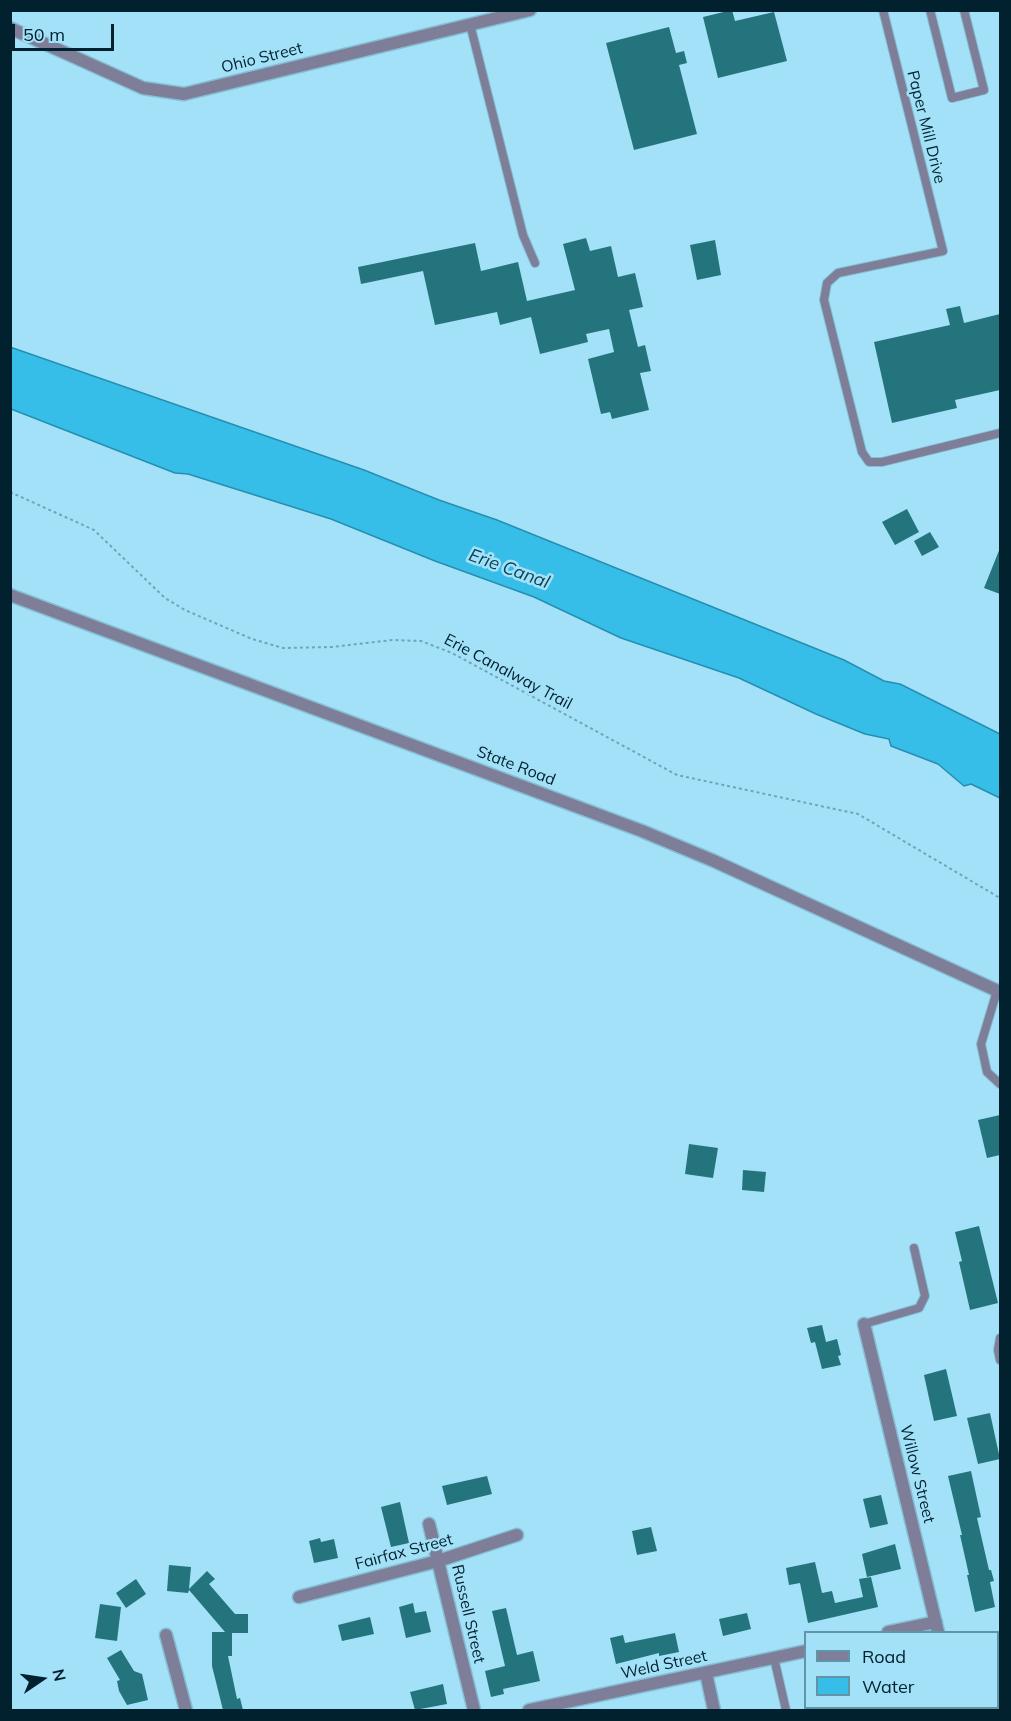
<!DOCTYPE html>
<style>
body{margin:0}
#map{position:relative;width:1011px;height:1721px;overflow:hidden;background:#a3e1f9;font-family:Mulish,sans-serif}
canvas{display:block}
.frame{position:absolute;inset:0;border:12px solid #00212d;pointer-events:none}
.legend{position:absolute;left:804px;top:1631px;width:195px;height:78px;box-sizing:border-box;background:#a3e1f9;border:2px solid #6294a7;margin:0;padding:8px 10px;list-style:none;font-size:18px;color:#00212d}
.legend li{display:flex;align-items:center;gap:12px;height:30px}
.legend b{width:30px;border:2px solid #6294a7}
.north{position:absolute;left:12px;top:1649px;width:60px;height:60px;-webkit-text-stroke:4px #a3e1f9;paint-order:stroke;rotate:77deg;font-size:16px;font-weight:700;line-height:24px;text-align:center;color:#00212d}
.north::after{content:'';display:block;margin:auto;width:21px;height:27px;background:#00212d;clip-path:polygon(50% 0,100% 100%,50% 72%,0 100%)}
.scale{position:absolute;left:12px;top:24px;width:102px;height:27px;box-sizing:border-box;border:3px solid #00212d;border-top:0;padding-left:8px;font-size:18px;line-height:21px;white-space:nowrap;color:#00212d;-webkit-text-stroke:4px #a3e1f9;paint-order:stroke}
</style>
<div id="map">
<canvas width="1011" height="1721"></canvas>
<div class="frame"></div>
<ul class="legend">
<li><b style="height:8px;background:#7e7e99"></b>Road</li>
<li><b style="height:16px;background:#36bee9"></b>Water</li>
</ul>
<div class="north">N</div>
<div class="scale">50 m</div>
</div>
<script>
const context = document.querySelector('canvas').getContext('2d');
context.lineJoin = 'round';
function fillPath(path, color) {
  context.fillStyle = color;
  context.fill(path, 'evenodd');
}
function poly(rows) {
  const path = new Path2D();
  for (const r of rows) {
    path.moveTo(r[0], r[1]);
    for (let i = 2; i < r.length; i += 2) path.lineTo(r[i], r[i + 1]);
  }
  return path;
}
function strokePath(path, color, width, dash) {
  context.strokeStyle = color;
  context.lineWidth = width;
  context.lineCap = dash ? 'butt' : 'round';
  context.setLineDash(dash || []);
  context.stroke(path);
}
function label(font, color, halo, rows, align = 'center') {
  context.font = font + ' Mulish,sans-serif';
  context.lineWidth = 5;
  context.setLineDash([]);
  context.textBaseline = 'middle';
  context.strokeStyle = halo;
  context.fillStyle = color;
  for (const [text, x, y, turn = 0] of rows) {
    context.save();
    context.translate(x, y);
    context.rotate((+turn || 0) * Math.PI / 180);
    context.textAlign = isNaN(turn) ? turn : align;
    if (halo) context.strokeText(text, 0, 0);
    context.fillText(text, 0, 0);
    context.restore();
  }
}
const water = poly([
 [10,347,364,470,439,500,497,520,844,660,884,681,900,684,1000,734,1000,798,971,784,964,786,938,764,891,746,889,739,865,734,816,714,739,678,621,638,534,597,435,561,331,519,188,474,175,473,11,409,10,347]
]);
fillPath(water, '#36bee9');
strokePath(water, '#268fb1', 1.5);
fillPath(poly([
 [732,10,735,21,774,12,787,61,718,78,703,17],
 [669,27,676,53,684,51,687,63,679,65,697,134,634,150,606,43],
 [586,238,590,251,611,246,618,277,635,273,643,307,629,310,638,347,645,345,651,371,640,373,649,410,612,419,610,412,601,414,588,359,614,352,609,329,586,334,588,342,540,354,531,317,500,325,497,312,435,325,423,271,361,284,358,267,475,243,481,271,518,262,527,301,575,290,563,244],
 [715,240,721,275,697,280,690,245],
 [960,306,964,323,1000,314,1000,390,955,400,957,408,892,423,874,342,950,325,946,309],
 [907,509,919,532,895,545,882,522],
 [930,532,939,547,922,556,914,541],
 [1000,548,1000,594,984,588],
 [1000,1115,1000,1155,987,1158,978,1120],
 [689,1144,718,1148,713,1178,685,1174],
 [743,1170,766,1172,764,1192,742,1190],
 [979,1226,998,1303,970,1310,959,1262,962,1261,955,1232],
 [822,1325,826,1342,837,1339,841,1355,838,1356,841,1365,822,1369,815,1342,811,1343,807,1328],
 [946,1369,957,1416,934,1421,924,1375],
 [990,1413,1000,1459,978,1464,967,1418],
 [971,1471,981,1517,977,1518,989,1570,991,1570,994,1581,990,1582,995,1607,975,1612,967,1575,969,1575,960,1535,962,1535,948,1476],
 [487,1476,492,1494,447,1505,442,1486],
 [881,1495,888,1524,870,1528,863,1499],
 [400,1502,409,1543,391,1547,381,1507],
 [651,1527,657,1551,637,1555,632,1531],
 [320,1538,321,1542,334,1539,338,1558,314,1563,309,1541],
 [895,1544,901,1569,867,1577,862,1554],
 [815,1562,822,1593,832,1591,835,1603,863,1597,859,1579,871,1577,878,1607,808,1623,800,1583,789,1585,786,1568],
 [169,1565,191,1567,189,1589,207,1571,215,1579,209,1584,235,1614,248,1614,248,1633,232,1633,232,1656,228,1656,237,1699,240,1698,243,1710,223,1710,212,1666,212,1632,225,1632,189,1590,188,1593,167,1591],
 [136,1579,146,1594,126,1608,116,1593],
 [413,1603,415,1613,426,1611,431,1632,406,1638,399,1607],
 [100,1604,121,1607,117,1641,95,1638],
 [506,1608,517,1655,533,1651,540,1681,503,1689,504,1694,491,1697,485,1671,505,1666,492,1611],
 [747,1613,751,1629,723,1636,719,1619],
 [370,1617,374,1634,342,1641,338,1625],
 [675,1633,679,1652,659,1656,659,1653,616,1664,610,1638,623,1635,625,1643],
 [121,1650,134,1671,142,1674,148,1700,127,1705,119,1691,117,1681,120,1680,107,1658],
 [443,1684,447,1704,415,1710,410,1692]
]), '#23747c');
const service = poly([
 [883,10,943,251,838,273,827,283,824,300,862,452,869,462,882,462,1000,433],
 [930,10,952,98,984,90,964,10],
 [470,24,523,235,535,263],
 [997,991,981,1044,987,1072,1000,1084],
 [864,1324,919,1308,925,1296,914,1248],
 [1000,1338,998,1350,1000,1360],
 [774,1658,786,1710]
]);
const minor = poly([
 [10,595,642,831,714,861,1000,992],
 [864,1324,938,1632],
 [429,1524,474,1710],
 [299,1597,438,1561,517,1535],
 [888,1632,936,1622],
 [166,1635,186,1710],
 [706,1673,714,1710],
 [956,1708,957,1710],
 [529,1710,806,1651]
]);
const tertiary = poly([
 [10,28,143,88,184,94,530,10]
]);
strokePath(service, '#86bed4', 10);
strokePath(minor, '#86bed4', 15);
strokePath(tertiary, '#86bed4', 15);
strokePath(poly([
 [10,492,94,530,165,598,185,610,252,639,283,648,332,647,392,640,421,641,452,653,677,775,858,814,1000,898]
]), '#70a5b9', 2, [3, 3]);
strokePath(service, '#7e7e99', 8);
strokePath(minor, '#7e7e99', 12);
strokePath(tertiary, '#7e7e99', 12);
label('16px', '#00212d', '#a3e1f9', [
 ["Ohio Street",262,58,-14],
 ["Paper Mill Drive",926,127,76],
 ["Erie Canalway Trail",508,672,28],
 ["State Road",516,766,21],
 ["Willow Street",917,1474,76],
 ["Fairfax Street",404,1552,-15],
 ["Russell Street",468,1614,77],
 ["Weld Street",664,1665,-12]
]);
label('italic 18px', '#094355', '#a3e1f9', [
 ["Erie Canal",509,569,20]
]);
</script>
